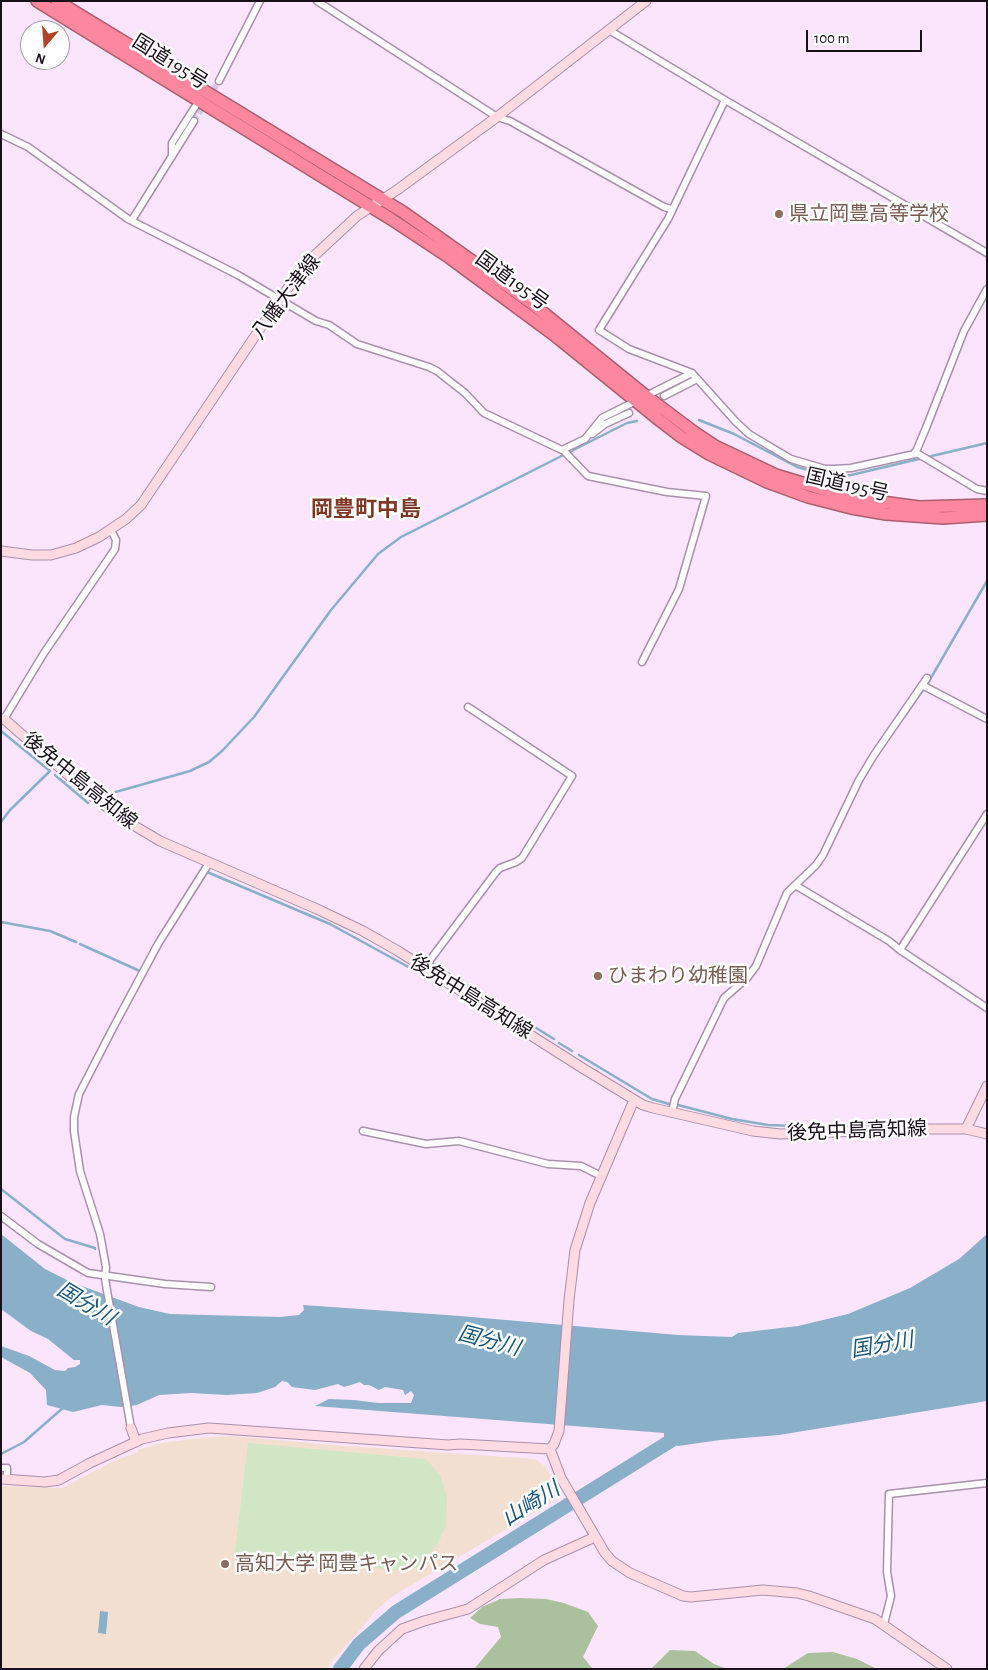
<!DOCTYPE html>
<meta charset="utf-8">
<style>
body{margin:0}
#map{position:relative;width:988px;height:1670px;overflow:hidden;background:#fae5fd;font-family:"Alegreya Sans",sans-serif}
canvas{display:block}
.frame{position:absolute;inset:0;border:2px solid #19101a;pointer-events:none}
.north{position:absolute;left:20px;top:20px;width:50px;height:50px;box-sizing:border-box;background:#fff;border:1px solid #a39fa3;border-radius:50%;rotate:198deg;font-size:14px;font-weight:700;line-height:20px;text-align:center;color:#19101a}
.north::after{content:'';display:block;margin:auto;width:18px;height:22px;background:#ac4425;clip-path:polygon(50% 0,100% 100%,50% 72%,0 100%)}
.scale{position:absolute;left:806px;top:30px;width:116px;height:22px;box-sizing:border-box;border:2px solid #19101a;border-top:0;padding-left:6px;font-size:15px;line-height:18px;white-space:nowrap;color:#19101a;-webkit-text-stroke:4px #fff;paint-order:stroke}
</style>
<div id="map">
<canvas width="988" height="1670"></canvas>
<div class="frame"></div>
<div class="north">N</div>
<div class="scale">100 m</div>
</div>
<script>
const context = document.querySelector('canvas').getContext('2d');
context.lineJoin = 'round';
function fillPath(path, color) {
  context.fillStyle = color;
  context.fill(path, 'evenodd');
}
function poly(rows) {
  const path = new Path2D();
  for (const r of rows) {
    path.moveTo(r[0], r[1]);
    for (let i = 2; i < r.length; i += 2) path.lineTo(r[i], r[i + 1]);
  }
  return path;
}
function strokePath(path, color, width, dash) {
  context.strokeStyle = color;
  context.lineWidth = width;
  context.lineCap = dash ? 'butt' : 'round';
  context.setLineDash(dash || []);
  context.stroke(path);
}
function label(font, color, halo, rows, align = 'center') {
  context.font = font + ' "Alegreya Sans","Noto Sans JP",sans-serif';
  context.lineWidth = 5;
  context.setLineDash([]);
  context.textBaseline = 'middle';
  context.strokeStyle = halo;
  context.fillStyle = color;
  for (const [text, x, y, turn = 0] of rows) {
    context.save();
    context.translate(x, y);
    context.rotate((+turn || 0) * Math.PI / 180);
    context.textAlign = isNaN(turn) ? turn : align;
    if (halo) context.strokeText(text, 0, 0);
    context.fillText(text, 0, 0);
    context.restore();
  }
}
fillPath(poly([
 [231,1436,334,1445,535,1459,545,1466,562,1496,393,1596,374,1612,362,1628,331,1662,327,1669,1,1669,1,1486,62,1488,114,1461,138,1452,138,1450,161,1443,200,1438]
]), '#f3dfd0');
fillPath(poly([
 [248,1443,426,1459,440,1475,447,1497,446,1527,436,1546,418,1567,403,1571,235,1552]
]), '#d1e6c4');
fillPath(poly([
 [521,1598,546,1599,564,1603,588,1612,598,1626,583,1657,593,1669,474,1669,501,1637,498,1627,480,1624,470,1618,482,1607,500,1599],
 [670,1650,695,1651,714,1664,728,1669,651,1669],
 [833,1652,857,1659,877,1669,783,1669,808,1653]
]), '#abc19d');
fillPath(poly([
 [1,1234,45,1269,71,1282,139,1307,170,1314,280,1317,299,1315,304,1310,303,1305,460,1316,678,1335,732,1337,738,1333,798,1326,848,1314,910,1288,959,1259,987,1234,987,1401,779,1435,720,1440,678,1446,664,1438,664,1433,315,1406,329,1399,354,1400,378,1403,411,1403,414,1395,411,1391,405,1395,403,1390,385,1387,379,1390,369,1385,364,1385,360,1382,344,1387,338,1384,315,1390,292,1387,287,1382,282,1381,275,1387,257,1393,227,1395,191,1393,159,1395,137,1405,121,1407,102,1405,73,1412,47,1405,46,1390,30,1373,1,1357,1,1346,29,1356,55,1370,65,1371,68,1368,75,1367,80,1364,80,1360,74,1360,48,1339,31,1331,1,1309],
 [100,1611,108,1612,106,1634,98,1633]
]), '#8aafc9');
strokePath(poly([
 [699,420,734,434,797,467,831,476,851,475,987,443],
 [904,717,928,683,987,581],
 [1,731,50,771],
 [55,775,88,803],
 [105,795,190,771,209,762,222,751,254,717,331,610,378,554,401,537,627,423,637,421],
 [1,822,10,810,50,771],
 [1,922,50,931,76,942],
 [169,932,207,872,330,924,423,975],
 [80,944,142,972],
 [432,965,433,964,456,978],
 [145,974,161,945],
 [462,982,554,1039],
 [559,1043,572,1051],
 [579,1055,637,1090,652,1099,669,1104],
 [678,1105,732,1119,768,1125,796,1126,799,1121],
 [1,1189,65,1239,95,1248,95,1249],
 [1,1454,24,1442,64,1407]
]), '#8aafc9', 2.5);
strokePath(poly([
 [340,1669,359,1644,396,1612,685,1432]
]), '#8aafc9', 14);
strokePath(poly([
 [194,121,219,81]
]), '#d8c5db', 6, [6, 3]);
const street = poly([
 [317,1,497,117,510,121,664,207,671,209],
 [609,30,725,100,987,253],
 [219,81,260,1],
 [1,134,28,147,128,219,238,275,316,321,329,325,357,344,429,367,437,371,465,393,484,413,562,450,585,439,602,418,692,373,736,422,749,434,791,459,825,469,835,469,851,468,915,454,926,428,964,331,987,289],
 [172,156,172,143,200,99],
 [132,220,194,121],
 [692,373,629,349,599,330,668,219,725,100],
 [664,396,697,379],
 [592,434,605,424,629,413],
 [563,450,588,476,667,492,706,496,679,589,642,662],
 [915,452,977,489,987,491],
 [922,685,987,719],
 [4,719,44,653,115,549,116,540,111,530],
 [795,885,889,941,900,950,987,1008],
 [900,950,987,814],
 [424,968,496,872,500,868,516,862,522,858,572,776,468,707],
 [672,1113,675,1099,724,998,747,978,756,966,787,893,816,865,823,855,859,780,874,755,927,678],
 [363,1131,426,1144,459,1141,548,1164,581,1166,601,1176],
 [1,1216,38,1244,88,1273,165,1284,211,1287],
 [131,1428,105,1279,106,1267,100,1234,80,1171,74,1131,74,1117,79,1094,113,1028,158,944,209,863],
 [1,1468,7,1468,7,1479],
 [884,1624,891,1596,887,1572,889,1494,987,1483]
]);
const secondary = poly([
 [1,551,32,555,51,555,76,548,99,537,126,519,141,505,280,299,303,267,314,256,357,216,397,190,497,117,646,1],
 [1,719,4,719,96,799,123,819,160,841,317,909,363,931,398,951,584,1069,643,1105,653,1108,753,1131,780,1134,919,1129,966,1129,987,1134],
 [966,1129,987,1086],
 [131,1428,136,1442],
 [550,1449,561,1478,605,1553,612,1561,630,1573,683,1596,691,1597,763,1590,797,1593,809,1596,875,1619,947,1669],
 [1,1479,45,1482,59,1480,90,1463,142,1439,168,1433,209,1428,448,1445,460,1444,550,1449,554,1444,559,1431,569,1300,575,1250,590,1203,634,1100],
 [364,1669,378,1651,402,1629,424,1621,468,1609,544,1560,595,1537]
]);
const highway = poly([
 [37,1,391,219,450,258,553,334,658,419,680,436,709,454,767,482,808,497,851,508,886,514,943,518,987,515],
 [57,1,403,212,530,302,646,396,694,432,715,446,776,475,852,498,919,507,987,505]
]);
strokePath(street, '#a990ac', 9);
strokePath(secondary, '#a990ac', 11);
strokePath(highway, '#ad5d70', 14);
strokePath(street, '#fff', 6);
strokePath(secondary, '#fedbe2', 9);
strokePath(highway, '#fc879e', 11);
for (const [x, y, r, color] of [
 [779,214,5,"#8d6e63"],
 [598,976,5,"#8d6e63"],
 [225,1564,5,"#8d6e63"]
]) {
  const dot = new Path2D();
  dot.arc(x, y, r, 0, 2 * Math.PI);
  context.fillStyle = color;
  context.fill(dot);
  strokePath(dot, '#fff', 2);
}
label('20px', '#19101a', '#fff', [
 ["国道195号",170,62,32],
 ["国道195号",512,281,36],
 ["八幡大津線",286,297,-53],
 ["国道195号",847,485,13],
 ["後免中島高知線",80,781,39],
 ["後免中島高知線",471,997,32],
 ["後免中島高知線",857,1131,-2]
]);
label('20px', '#785e54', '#fff', [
 ["県立岡豊高等学校",789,214],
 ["ひまわり幼稚園",608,976],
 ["高知大学 岡豊キャンパス",235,1564]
], 'left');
label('italic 21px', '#195679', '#fff', [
 ["国分川",86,1304,31],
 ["国分川",489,1341,15],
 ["国分川",882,1345,-10],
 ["山崎川",531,1504,-32]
]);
label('bold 22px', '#7e3a26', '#fff', [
 ["岡豊町中島",366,509]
]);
</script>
